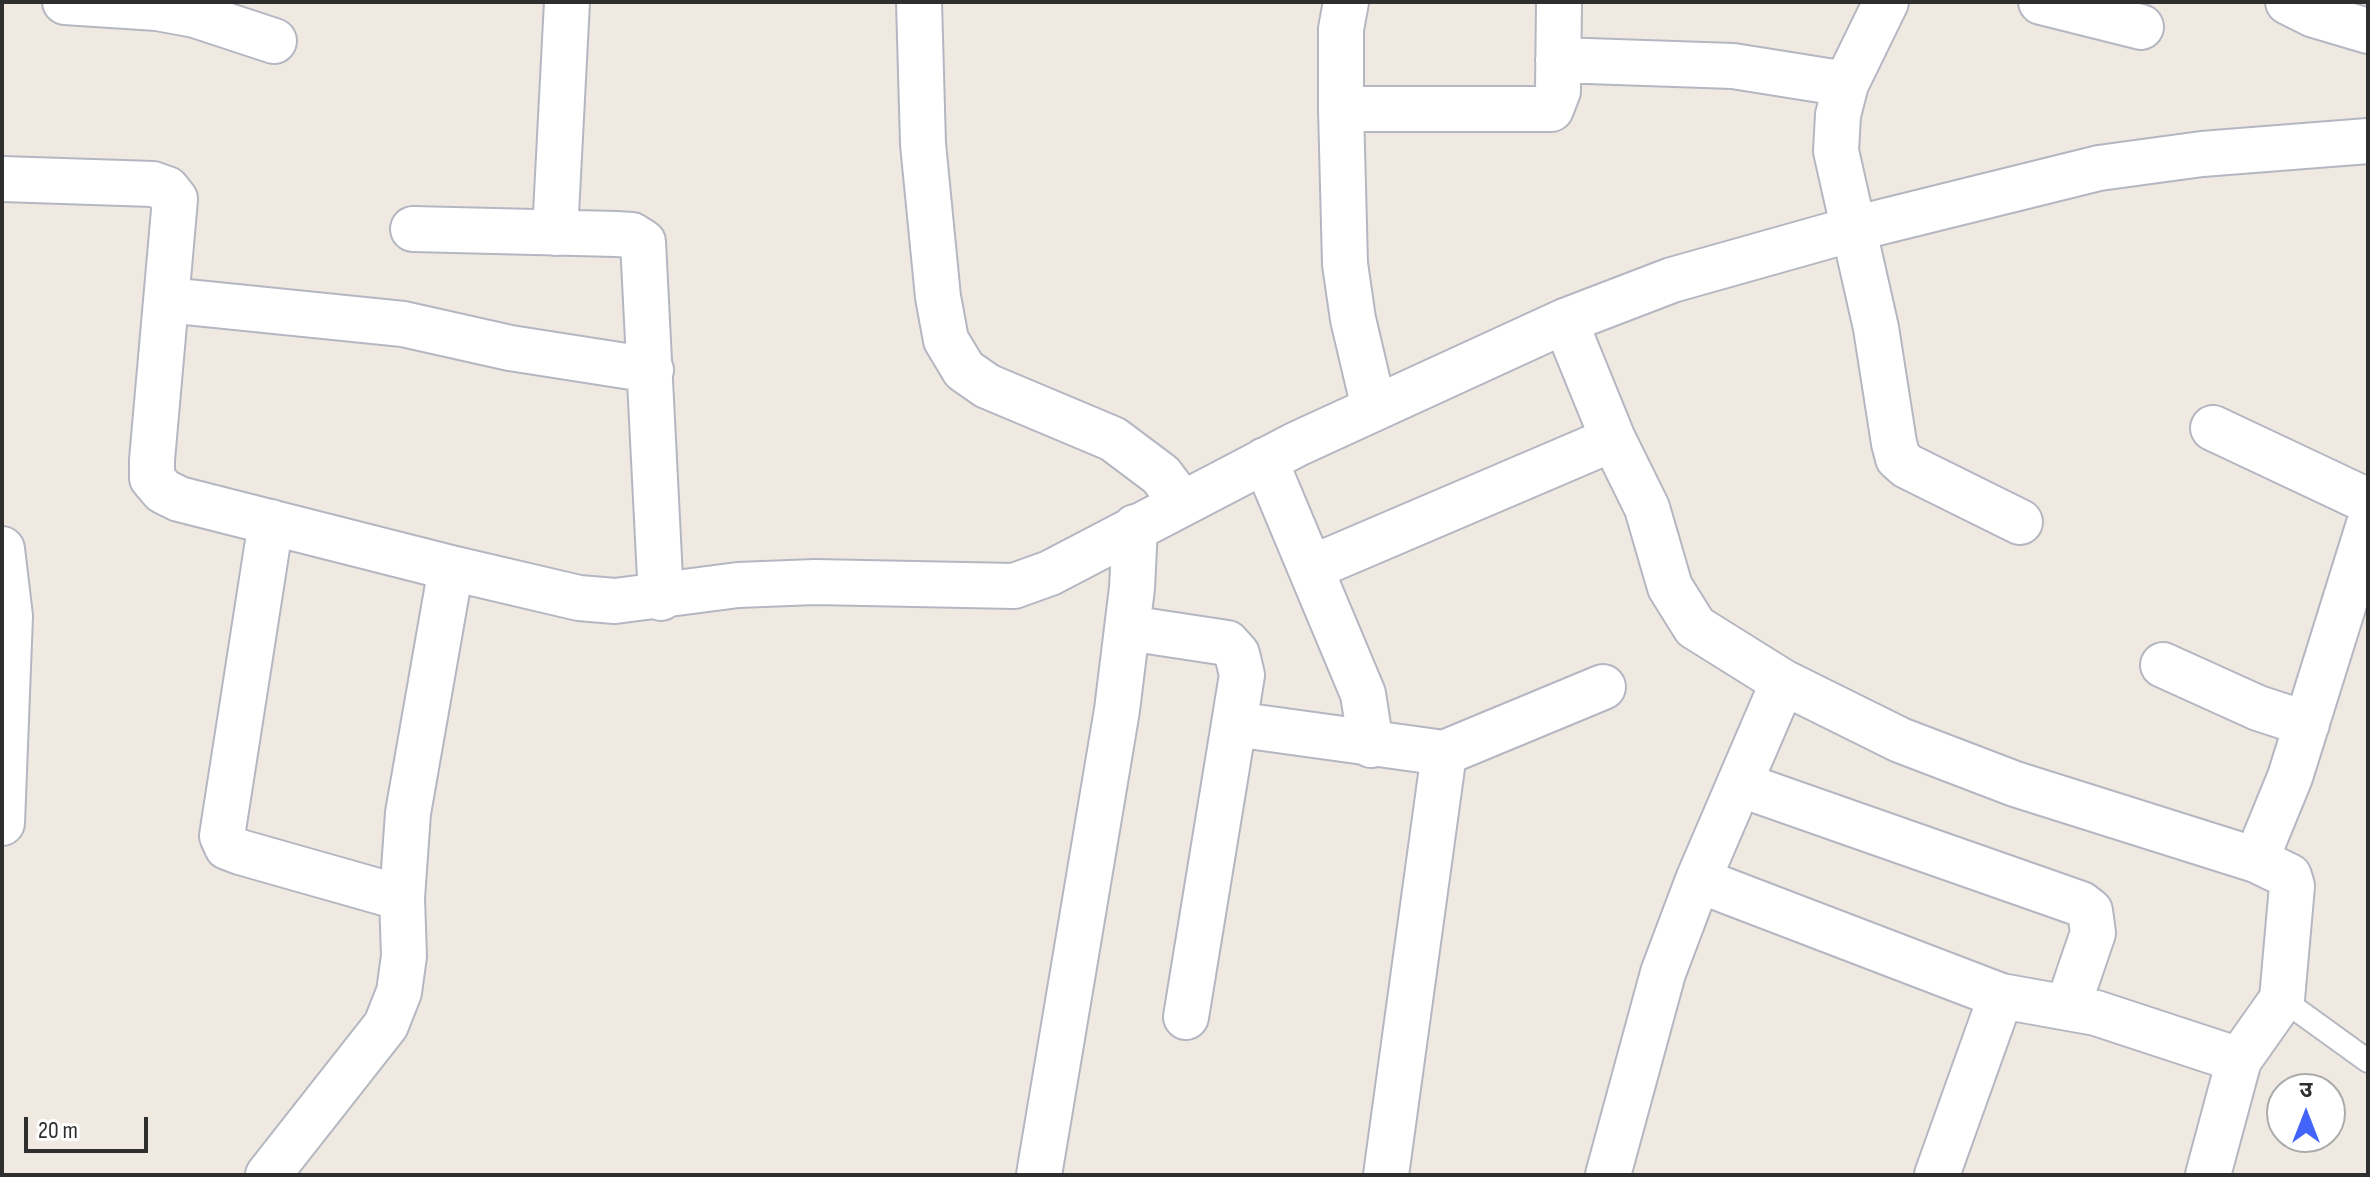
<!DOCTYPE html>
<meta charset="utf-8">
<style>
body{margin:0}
#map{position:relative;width:2370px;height:1177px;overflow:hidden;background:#efe9e1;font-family:"Sofia Sans Condensed","Noto Sans Devanagari",sans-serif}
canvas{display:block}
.frame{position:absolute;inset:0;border:4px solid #2e2e2e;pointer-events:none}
.north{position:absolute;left:2266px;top:1073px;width:80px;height:80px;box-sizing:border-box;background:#fff;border:2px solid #ababab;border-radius:50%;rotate:0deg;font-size:22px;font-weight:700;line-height:32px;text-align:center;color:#2e2e2e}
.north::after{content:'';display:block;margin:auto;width:28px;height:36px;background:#4264fb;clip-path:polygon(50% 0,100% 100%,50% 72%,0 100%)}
.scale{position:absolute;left:24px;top:1117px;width:124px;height:36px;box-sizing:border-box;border:4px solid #2e2e2e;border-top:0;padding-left:10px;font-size:24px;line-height:28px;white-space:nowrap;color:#2e2e2e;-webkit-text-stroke:6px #fff;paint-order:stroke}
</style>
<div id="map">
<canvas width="2370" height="1177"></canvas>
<div class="frame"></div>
<div class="north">उ</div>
<div class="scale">20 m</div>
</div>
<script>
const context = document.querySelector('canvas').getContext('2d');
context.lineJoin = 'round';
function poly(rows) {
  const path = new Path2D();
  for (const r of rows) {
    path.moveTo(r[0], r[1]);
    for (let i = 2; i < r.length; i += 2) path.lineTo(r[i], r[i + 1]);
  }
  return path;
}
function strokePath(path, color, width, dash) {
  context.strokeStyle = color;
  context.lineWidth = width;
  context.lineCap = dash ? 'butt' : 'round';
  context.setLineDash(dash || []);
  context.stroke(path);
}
const lane = poly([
 [2282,999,2368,1061]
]);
const street = poly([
 [65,2,157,8,195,15,274,41],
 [919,2,923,144,938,297,946,340,964,370,987,386,1113,439,1161,475,1182,503],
 [1346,2,1341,29,1341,109,1345,264,1353,319,1374,408],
 [1886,2,1846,84,1838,115,1836,151,1876,328,1894,443,1898,458,1907,466,2020,522],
 [2041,2,2141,27],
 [2288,2,2314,15,2368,31],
 [1558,60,1733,66,1846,84],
 [1341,109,1551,109,1558,91,1559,2],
 [2,179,153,184,167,189,175,199,152,460,152,478,163,491,179,499,451,568,579,598,615,601,738,585,815,582,1014,586,1050,573,1297,444,1565,321,1672,280,1853,229,2099,168,2202,154,2368,141],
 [413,229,616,234,632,235,643,242,661,598],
 [555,233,567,2],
 [167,300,403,324,510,348,651,370],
 [1565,321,1613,439,1647,508,1670,587,1695,627,1783,682,1900,740,2015,784,2256,860,2289,876,2292,886,2282,999,2239,1060,2208,1175],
 [2213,428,2368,501],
 [1265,460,1363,694,1371,745],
 [271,522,222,836,227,847,240,852,402,898],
 [2,549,10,616,2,823],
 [1311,568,1613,439],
 [1128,628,1227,643,1237,654,1242,675,1186,1017],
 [2163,665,2258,708,2307,724],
 [1234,724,1444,753,1603,687],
 [1739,784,2081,904,2090,911,2093,933,2068,1006],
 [2256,860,2290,777,2368,527],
 [1698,880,2001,996,2096,1013,2239,1060],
 [268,1175,386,1025,399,992,404,956,402,898,408,813,451,568],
 [1039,1175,1117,710,1132,588,1135,527],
 [1386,1175,1444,753],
 [1608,1175,1663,973,1698,880,1783,682],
 [1937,1175,2001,996]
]);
strokePath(lane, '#b4b7c1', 26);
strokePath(street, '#b4b7c1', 48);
strokePath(lane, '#fff', 22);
strokePath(street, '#fff', 44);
</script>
